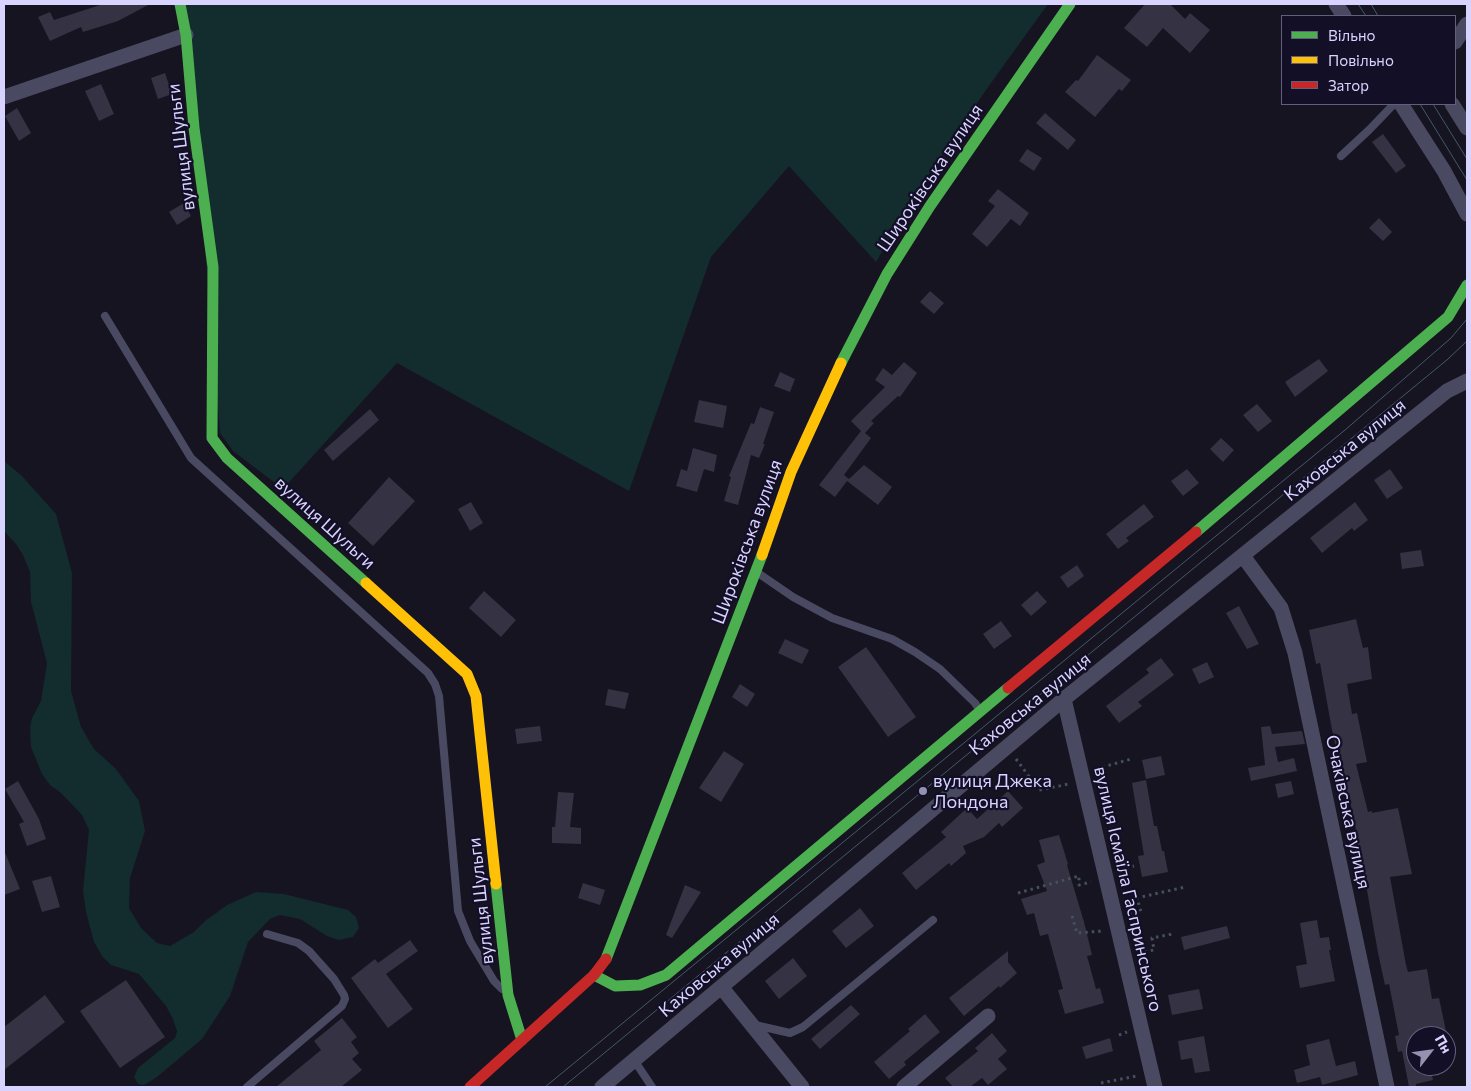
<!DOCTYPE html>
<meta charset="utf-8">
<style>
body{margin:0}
#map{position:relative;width:1471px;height:1091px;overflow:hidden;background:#161421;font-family:Commissioner,sans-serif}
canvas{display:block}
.frame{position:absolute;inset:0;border:5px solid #d9d4ff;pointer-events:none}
.legend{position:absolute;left:1281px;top:15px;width:175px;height:90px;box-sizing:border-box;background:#130f26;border:1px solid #625e7d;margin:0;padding:6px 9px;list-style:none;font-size:15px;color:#d9d4ff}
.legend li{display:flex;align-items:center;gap:10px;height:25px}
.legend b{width:25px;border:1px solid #625e7d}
.north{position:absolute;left:1406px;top:1026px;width:50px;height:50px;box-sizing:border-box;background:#130f26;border:1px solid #625e7d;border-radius:50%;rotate:60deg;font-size:14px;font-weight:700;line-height:20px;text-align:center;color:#d9d4ff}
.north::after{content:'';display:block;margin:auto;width:18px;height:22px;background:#9591b1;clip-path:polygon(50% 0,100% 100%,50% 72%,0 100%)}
</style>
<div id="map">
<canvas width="1471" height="1091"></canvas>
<div class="frame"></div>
<ul class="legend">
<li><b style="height:6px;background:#4caf50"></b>Вільно</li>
<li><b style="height:6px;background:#ffc107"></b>Повільно</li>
<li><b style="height:6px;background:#c62828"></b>Затор</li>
</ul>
<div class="north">Пн</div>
</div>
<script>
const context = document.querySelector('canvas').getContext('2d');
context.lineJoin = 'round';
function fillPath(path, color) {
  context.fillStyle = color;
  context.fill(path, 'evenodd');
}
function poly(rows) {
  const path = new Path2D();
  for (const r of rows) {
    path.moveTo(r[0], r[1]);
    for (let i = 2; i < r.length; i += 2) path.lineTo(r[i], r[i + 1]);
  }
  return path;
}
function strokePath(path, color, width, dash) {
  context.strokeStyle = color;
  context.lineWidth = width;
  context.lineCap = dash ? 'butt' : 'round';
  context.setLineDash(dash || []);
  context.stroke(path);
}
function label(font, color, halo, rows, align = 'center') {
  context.font = font + ' Commissioner,sans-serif';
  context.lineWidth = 4.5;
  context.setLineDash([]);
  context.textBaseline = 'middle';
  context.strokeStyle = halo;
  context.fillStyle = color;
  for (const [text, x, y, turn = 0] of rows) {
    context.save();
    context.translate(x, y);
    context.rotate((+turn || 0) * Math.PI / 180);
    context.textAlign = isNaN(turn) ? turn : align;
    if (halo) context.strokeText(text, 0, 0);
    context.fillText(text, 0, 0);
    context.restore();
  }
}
fillPath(poly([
 [185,4,1048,4,986,90,914,196,876,262,789,166,711,257,629,491,397,363,283,489,233,451,220,433],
 [4,461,22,476,56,514,72,573,71,691,81,727,94,749,116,769,139,801,145,831,130,878,129,908,141,928,157,943,170,946,194,932,205,921,227,905,256,892,284,894,348,910,356,917,359,928,353,937,339,940,327,936,300,919,280,915,270,919,248,942,230,996,202,1039,157,1077,144,1085,138,1084,134,1077,138,1068,175,1038,177,1031,173,1019,166,1006,139,974,111,965,102,956,94,942,86,912,83,891,89,830,82,815,61,793,50,785,42,774,31,747,30,728,32,718,41,701,47,663,31,602,30,572,23,555,16,544,4,531]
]), '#132c2d');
fillPath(poly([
 [103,4,150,4,118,21,83,32,81,27,50,41,38,17,50,12,54,20],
 [1145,4,1170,4,1185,19,1190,13,1210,30,1190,53,1163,28,1147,47,1124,28],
 [1097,55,1131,80,1122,91,1119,89,1095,117,1065,92,1076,80,1078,81],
 [165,73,172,94,158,99,151,78],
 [101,84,114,114,99,121,85,91],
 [17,108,31,133,19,141,5,116],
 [1045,113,1076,140,1068,150,1036,123],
 [1383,134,1406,166,1396,173,1372,142],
 [1027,149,1042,158,1034,171,1019,161],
 [998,189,1029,213,1020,226,1011,219,987,247,972,234,995,206,988,201],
 [184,203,191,216,177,225,169,212],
 [1379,218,1392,232,1383,241,1369,228],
 [930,291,944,303,934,314,920,302],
 [1319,359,1328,371,1295,397,1285,382],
 [904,362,917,373,900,397,898,396,871,421,874,423,865,433,871,438,844,475,849,479,864,465,892,487,878,505,847,481,835,497,819,485,861,431,851,421,885,387,875,380,883,368,892,375],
 [780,372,795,379,790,392,774,386],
 [699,400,727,406,723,428,694,422],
 [1257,404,1272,421,1258,432,1243,415],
 [760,407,774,412,763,444,765,444,759,458,751,455,738,505,724,501,731,477,729,476,751,423,754,424],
 [370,409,379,420,333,461,324,450],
 [1221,438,1234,450,1223,462,1210,449],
 [693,448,717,455,714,472,704,469,697,492,676,486,681,469,687,471],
 [1187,469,1199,483,1183,496,1171,481],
 [1390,469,1403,488,1387,499,1374,480],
 [389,477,415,501,373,546,348,523],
 [471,502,483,523,470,531,458,509],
 [1355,502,1368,520,1354,531,1352,528,1322,553,1310,538],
 [1144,504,1154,517,1126,538,1129,541,1118,549,1106,534],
 [1421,550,1424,566,1402,569,1400,553],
 [1077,565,1084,576,1068,588,1060,577],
 [484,591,516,620,501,637,469,608],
 [1037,591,1047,602,1031,616,1021,605],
 [1239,606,1259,644,1247,649,1226,613],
 [1356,619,1363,648,1368,647,1372,679,1347,684,1352,714,1357,713,1367,762,1356,764,1368,812,1372,811,1372,813,1398,808,1412,874,1390,877,1406,965,1408,972,1427,969,1432,999,1439,998,1447,1036,1416,1036,1416,1066,1430,1066,1433,1080,1416,1084,1416,1087,1409,1087,1402,1051,1398,1052,1395,1036,1399,1035,1389,984,1385,985,1378,953,1361,856,1359,857,1355,840,1358,839,1349,796,1346,797,1341,779,1343,779,1332,730,1320,663,1316,664,1309,630],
 [1001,621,1012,636,994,649,983,634],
 [785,639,809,650,802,664,778,653],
 [866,647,916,717,888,737,838,667],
 [1161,658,1174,675,1138,702,1142,706,1119,723,1106,706,1149,673,1146,669],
 [1207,662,1214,677,1199,684,1192,669],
 [740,684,755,694,747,707,732,697],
 [608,689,629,693,625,709,605,705],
 [540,726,542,741,517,744,515,729],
 [1270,726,1272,734,1302,731,1305,744,1275,747,1278,762,1294,758,1297,771,1251,781,1248,768,1265,765,1261,727],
 [724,751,744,764,721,802,699,788],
 [1161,756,1165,775,1146,779,1142,760],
 [1146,780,1154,826,1157,826,1162,851,1164,851,1168,872,1142,877,1138,856,1144,855,1132,783],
 [18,781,39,819,46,839,27,846,19,824,24,822,5,789],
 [1291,781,1294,794,1278,798,1275,784],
 [1008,791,1023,808,1002,827,999,823,984,837,963,846,966,853,951,866,949,863,916,890,902,873,946,837,941,832,967,808,977,819],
 [558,792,574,793,570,827,581,828,581,844,552,843,552,827,555,827],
 [1059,835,1068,864,1067,865,1084,922,1092,955,1087,956,1096,989,1100,988,1104,1003,1065,1014,1058,990,1063,989,1048,934,1040,936,1034,913,1027,915,1021,899,1047,891,1037,865,1045,862,1039,840],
 [4,850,20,889,4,895],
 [51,876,60,907,42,912,32,881],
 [583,883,605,890,600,905,578,898],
 [685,885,701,892,672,938,666,935],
 [860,908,874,926,846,948,832,931],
 [1317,920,1320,938,1329,937,1331,950,1329,950,1335,981,1300,988,1296,966,1307,964,1300,923],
 [1227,926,1230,938,1184,950,1181,937],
 [410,940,418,951,386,974,413,1009,388,1028,351,978,375,959,378,963],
 [1008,951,1008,962,1017,973,1000,988,999,986,964,1016,949,998],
 [793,958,807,976,779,999,765,981],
 [126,980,165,1037,120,1068,80,1011],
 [1199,989,1203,1009,1172,1015,1168,995],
 [45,995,65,1022,4,1070,4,1027],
 [851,1005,860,1014,820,1049,811,1039],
 [925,1014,940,1032,904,1062,906,1065,889,1079,874,1062,910,1031,908,1029],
 [342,1018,357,1037,351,1042,359,1053,352,1059,362,1070,341,1087,276,1087,321,1050,314,1041],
 [992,1033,1007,1051,998,1059,1007,1069,988,1085,982,1078,970,1087,953,1087,945,1078,978,1051,975,1048],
 [1204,1036,1210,1071,1195,1073,1192,1058,1181,1060,1178,1041],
 [1110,1038,1113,1051,1086,1059,1082,1047],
 [1329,1039,1336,1066,1355,1061,1358,1075,1322,1085,1320,1077,1297,1083,1294,1070,1310,1065,1306,1045]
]), '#343243');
strokePath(poly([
 [1016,759,1039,790,1069,784],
 [1096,769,1131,759],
 [1120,869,1134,866],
 [1018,893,1079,876,1079,885,1091,882],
 [1129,914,1141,912,1137,898,1185,887],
 [1072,916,1077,933,1103,931],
 [1138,953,1154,950,1152,938,1173,934],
 [1119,1035,1127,1032],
 [1101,1083,1137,1076]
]), '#44505f', 3, [2.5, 4]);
strokePath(poly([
 [1341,156,1369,130,1394,104],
 [105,316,191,458,428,673,435,684,439,696,458,911,470,941,494,981,502,989],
 [758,573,793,597,832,618,892,639,915,652,940,669,975,703,979,709],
 [755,1025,790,1033,803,1027,933,920],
 [634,1060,652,1087],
 [247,1087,342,1006,345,999,344,995,334,979,309,951,298,943,267,934]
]), '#4a4962', 8);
strokePath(poly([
 [1336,4,1344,16],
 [1455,42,1467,24],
 [4,97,186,35],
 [1401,104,1444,171,1467,214],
 [1452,104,1467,128],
 [1243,556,1281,608,1295,653,1387,1087],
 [1064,699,1155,1087],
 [722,988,802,1087],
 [602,1087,1064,699,1447,391,1467,381],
 [904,1087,988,1016]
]), '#4a4962', 15);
strokePath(poly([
 [180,4,186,35,194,128,213,267,212,438,227,458,366,583],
 [841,363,887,274,930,206,1070,4],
 [1196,532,1448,317,1467,285],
 [496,884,508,995,522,1040],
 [606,959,762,555],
 [594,975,615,986,640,985,666,975,1008,688]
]), '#4caf50', 11);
strokePath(poly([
 [762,555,791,472,841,363],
 [366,583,467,674,476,696,496,884]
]), '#ffc107', 11);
strokePath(poly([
 [1008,688,1196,532],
 [470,1087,594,975,606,959]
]), '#c62828', 11);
strokePath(poly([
 [1358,4,1366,16],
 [1371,4,1378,16],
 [1420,104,1467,180],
 [1433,104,1467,159],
 [545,1087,1345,430,1451,338,1467,319],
 [563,1087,1448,359,1467,341]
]), '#43596b', 1);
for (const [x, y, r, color] of [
 [923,791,5,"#9591b1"]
]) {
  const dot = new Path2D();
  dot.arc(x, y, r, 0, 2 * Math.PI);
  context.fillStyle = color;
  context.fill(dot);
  strokePath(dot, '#130f26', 2);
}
label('18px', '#d9d4ff', '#130f26', [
 ["вулиця Шульги",181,147,-97],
 ["Широківська вулиця",930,178,-56],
 ["Каховська вулиця",1345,450,-39],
 ["вулиця Шульги",325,523,42],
 ["Широківська вулиця",747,542,-70],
 ["Каховська вулиця",1030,704,-39],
 ["Очаківська вулиця",1348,812,78],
 ["вулиця Ісмаїла Гаспринського",1128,889,77],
 ["вулиця Шульги",481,901,-96],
 ["Каховська вулиця",719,965,-40]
]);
label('18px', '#d9d4ff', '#130f26', [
 ["вулиця Джека",933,781],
 ["Лондона",933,802]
], 'left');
</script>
